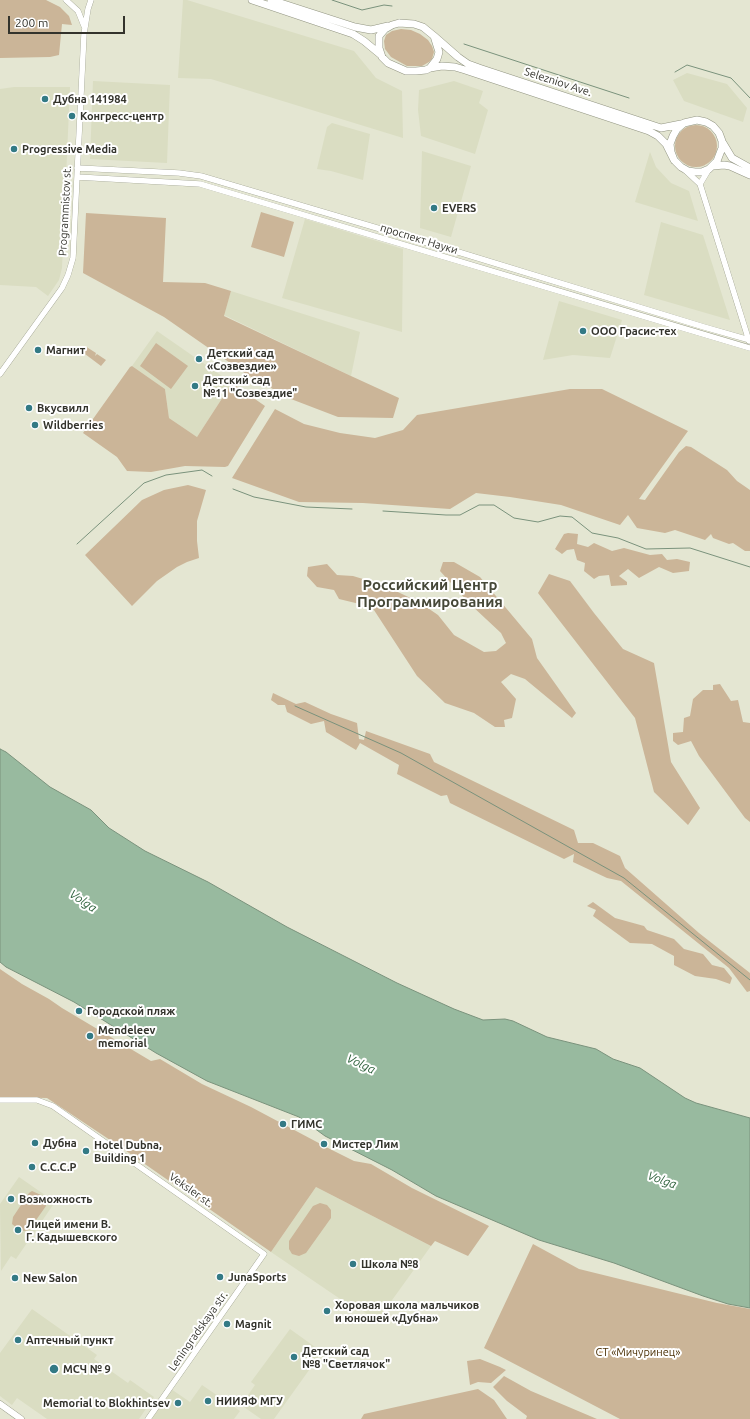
<!DOCTYPE html>
<meta charset="utf-8">
<style>
body{margin:0}
#map{position:relative;width:750px;height:1419px;overflow:hidden;background:#e4e6d2;font-family:Ubuntu,sans-serif}
canvas{display:block}
.scale{position:absolute;left:8px;top:16px;width:117px;height:18px;box-sizing:border-box;border:2px solid #33332c;border-top:0;padding-left:5px;font-size:12px;line-height:14px;white-space:nowrap;color:#33332c;-webkit-text-stroke:3px #fff;paint-order:stroke}
</style>
<div id="map">
<canvas width="750" height="1419"></canvas>
<div class="scale">200 m</div>
</div>
<script>
const context = document.querySelector('canvas').getContext('2d');
context.lineJoin = 'round';
function fillPath(path, color) {
  context.fillStyle = color;
  context.fill(path, 'evenodd');
}
function poly(rows) {
  const path = new Path2D();
  for (const r of rows) {
    if (r.length === 3) {
      path.moveTo(r[0] + r[2], r[1]);
      path.arc(r[0], r[1], r[2], 0, 2 * Math.PI);
      continue;
    }
    path.moveTo(r[0], r[1]);
    for (let i = 2; i < r.length; i += 2) path.lineTo(r[i], r[i + 1]);
  }
  return path;
}
function strokePath(path, color, width, dash) {
  context.strokeStyle = color;
  context.lineWidth = width;
  context.lineCap = dash ? 'butt' : 'round';
  context.setLineDash(dash || []);
  context.stroke(path);
}
function label(font, color, halo, rows, align = 'center') {
  context.font = font + ' Ubuntu,sans-serif';
  context.lineWidth = 4;
  context.setLineDash([]);
  context.textBaseline = 'middle';
  context.strokeStyle = halo;
  context.fillStyle = color;
  for (const [text, x, y, turn = 0] of rows) {
    context.save();
    context.translate(x, y);
    context.rotate((+turn || 0) * Math.PI / 180);
    context.textAlign = isNaN(turn) ? turn : align;
    if (halo) context.strokeText(text, 0, 0);
    context.fillText(text, 0, 0);
    context.restore();
  }
}
fillPath(poly([
 [183,0,187,0,354,51,376,78,402,91,403,138,211,79,178,78],
 [687,73,727,84,747,108,743,122,684,101,673,80],
 [93,81,170,85,167,163,90,159],
 [454,81,483,91,479,103,488,110,475,154,421,136,418,110,419,90],
 [14,87,70,87,62,268,59,280,48,296,36,287,0,285,0,89],
 [332,123,370,134,363,180,331,171,317,169,327,127],
 [422,151,471,166,451,237,420,228],
 [650,152,656,167,671,183,689,191,698,221,635,202],
 [305,219,403,249,402,332,282,298],
 [661,222,703,235,730,320,644,295],
 [231,291,360,332,351,376,224,315],
 [559,301,622,320,610,358,573,355,543,360],
 [157,331,232,383,197,437,169,418,165,389,132,366],
 [19,1177,55,1202,16,1259,11,1256,1,1271,0,1204],
 [316,1187,431,1246,377,1321,357,1307,355,1309,271,1252],
 [32,1309,97,1355,94,1359,128,1383,130,1380,154,1397,139,1419,47,1419,17,1398,12,1405,0,1396,0,1353],
 [290,1329,322,1352,274,1419,261,1419,241,1405,255,1385,251,1382],
 [202,1385,240,1411,234,1419,151,1419,171,1389,190,1402]
]), '#daddc2');
fillPath(poly([
 [0,0,46,0,60,7,69,16,72,25,62,24,59,55,50,57,0,58],
 [401,29,411,30,420,34,428,40,432,46,434,52,432,59,429,62,422,66,407,66,391,57,385,49,384,41,386,35,392,31],
 [696,146,21],
 [261,212,294,222,284,257,251,247],
 [86,213,166,218,163,282,205,283,231,291,224,316,351,376,399,398,393,418,338,417,291,399,246,374,164,317,83,273],
 [156,343,188,366,171,389,140,366],
 [85,346,96,353,95,356,97,354,106,360,101,366,81,351],
 [132,366,165,389,169,418,197,437,232,383,265,406,228,466,225,467,185,466,151,472,127,471,117,457,83,433,130,367],
 [570,389,602,389,688,431,639,499,645,500,679,452,686,446,691,447,727,470,737,481,750,490,750,551,745,551,733,543,729,544,713,538,711,534,705,540,675,530,665,533,637,528,628,515,620,525,561,505,510,497,476,493,450,509,363,503,299,502,232,478,275,409,304,424,340,433,375,438,403,430,417,415],
 [188,485,206,490,197,521,197,541,199,558,187,562,177,567,157,581,132,606,85,555,142,500,164,490],
 [568,533,578,534,577,544,588,547,594,543,612,551,624,548,650,555,662,554,667,560,677,559,690,562,689,571,673,573,659,567,639,578,628,569,619,576,627,582,627,585,611,586,609,575,599,576,594,579,584,571,585,563,577,560,574,549,567,550,562,554,555,549,564,534],
 [443,562,454,562,480,577,532,639,537,658,576,713,572,718,525,679,511,674,501,682,516,699,512,718,504,720,505,727,495,727,474,713,445,703,417,676,372,607,339,599,334,590,317,587,307,576,308,567,327,564,337,575,353,576,383,585,419,602,438,615,454,635,484,652,496,651,506,643,501,633,471,605,440,571],
 [549,574,570,581,594,613,623,649,654,663,671,762,700,808,688,825,654,792,635,718,538,593],
 [720,684,731,701,738,700,743,722,750,723,750,822,745,818,699,756,691,741,678,745,673,741,673,733,683,732,684,718,690,716,693,699,703,690,713,690,713,685],
 [273,693,296,704,305,702,331,714,357,723,359,739,364,740,366,731,430,754,434,762,574,830,578,843,593,843,620,856,625,868,699,933,750,973,750,991,747,992,729,968,621,881,607,878,573,862,574,854,564,859,450,803,447,795,441,796,397,774,399,765,360,743,356,750,326,732,324,721,311,724,287,712,285,705,278,705,271,700],
 [593,902,615,918,644,926,647,930,674,939,684,949,703,954,712,965,724,968,732,978,730,984,716,979,695,976,674,965,674,956,652,944,630,943,593,916,596,910,587,906],
 [0,969,22,984,49,999,62,1008,151,1061,160,1059,202,1084,251,1107,330,1149,354,1161,371,1164,412,1188,489,1226,468,1256,435,1241,431,1246,316,1187,271,1252,119,1146,47,1098,0,1097],
 [32,1191,41,1195,45,1198,46,1206,29,1230,24,1231,17,1228,12,1224,13,1217,29,1193],
 [320,1203,327,1205,331,1210,331,1218,306,1253,299,1256,292,1254,289,1249,289,1241,313,1206],
 [533,1244,579,1269,717,1303,750,1309,750,1419,620,1419,484,1348],
 [480,1359,500,1367,506,1370,491,1383,478,1382,470,1385,467,1361],
 [504,1376,531,1391,597,1419,526,1419,527,1416,507,1401,493,1387],
 [478,1389,494,1400,507,1419,361,1419,364,1414]
]), '#cbb598');
const water = poly([
 [0,749,6,752,50,787,91,810,109,828,145,851,208,882,287,927,397,983,454,1009,483,1020,505,1019,513,1021,547,1037,596,1049,613,1059,640,1068,685,1098,696,1103,750,1118,750,1308,728,1304,703,1296,614,1263,539,1240,436,1196,392,1170,325,1136,299,1117,207,1081,156,1053,74,1002,6,967,0,962,0,749]
]);
fillPath(water, '#98ba9f');
strokePath(water, '#7a927c', 1);
strokePath(poly([
 [332,0,362,10,384,5,392,6],
 [464,44,629,98],
 [675,72,687,65,731,78,750,98],
 [233,489,254,497,306,507,352,509],
 [383,511,446,515,460,515,479,505,494,505,514,518,538,522,560,516,572,517,592,533,618,538,646,549,690,548,750,567],
 [77,544,144,483,166,475,202,470,212,476],
 [295,706,401,753,624,878,750,980]
]), '#7a927c', 1);
const tertiary = poly([
 [66,0,78,11,84,26],
 [77,168,179,173,201,176,455,251,704,327,750,340],
 [686,171,700,184,749,341],
 [77,177,200,184,750,348],
 [700,184,709,169],
 [0,374,62,288,68,275,73,258,84,34,88,9,91,0],
 [0,1100,37,1100,53,1106,264,1254,148,1419]
]);
const secondary = poly([
 [0,1404,21,1419]
]);
const primary = poly([
 [252,0,353,34,364,41,381,55],
 [271,0,355,27,371,30,388,26],
 [399,23,414,24,423,27,434,36,439,52,437,59,430,68,426,70,416,71,406,71,388,63,382,57,379,48,379,36,385,29,392,25,399,23],
 [434,36,458,57,468,64,479,68,661,128,681,124],
 [430,68,442,66,455,67,465,70,649,131,658,136,666,144,674,160,681,167,688,171,695,172,702,172,709,169,717,161,722,148,722,141,719,133,713,126,706,122,697,120,684,123,677,129,673,136,670,144,671,152,674,160],
 [723,143,732,158,750,168],
 [713,166,724,165,730,166,750,175]
]);
strokePath(tertiary, '#929582', 6);
strokePath(secondary, '#929582', 7);
strokePath(primary, '#929582', 8);
strokePath(tertiary, '#fff', 5.5);
strokePath(secondary, '#fff', 6);
strokePath(primary, '#fff', 7);
for (const [x, y, r, color] of [
 [45,99,4,"#337a85"],
 [72,116,4,"#337a85"],
 [14,149,4,"#337a85"],
 [434,208,4,"#337a85"],
 [583,331,4,"#337a85"],
 [38,350,4,"#337a85"],
 [199,359,4,"#337a85"],
 [195,386,4,"#337a85"],
 [29,408,4,"#337a85"],
 [35,425,4,"#337a85"],
 [79,1011,4,"#337a85"],
 [90,1036,4,"#337a85"],
 [283,1124,4,"#337a85"],
 [35,1143,4,"#337a85"],
 [324,1144,4,"#337a85"],
 [86,1151,4,"#337a85"],
 [32,1167,4,"#337a85"],
 [11,1199,4,"#337a85"],
 [18,1230,4,"#337a85"],
 [353,1264,4,"#337a85"],
 [220,1277,4,"#337a85"],
 [15,1278,4,"#337a85"],
 [327,1311,4,"#337a85"],
 [227,1324,4,"#337a85"],
 [18,1340,4,"#337a85"],
 [294,1357,4,"#337a85"],
 [54,1369,5,"#337a85"],
 [208,1401,4,"#337a85"],
 [178,1403,4,"#337a85"]
]) {
  const dot = new Path2D();
  dot.arc(x, y, r, 0, 2 * Math.PI);
  context.fillStyle = color;
  context.fill(dot);
  strokePath(dot, '#fff', 1.5);
}
label('11px', '#33332c', '#fff', [
 ["Selezniov Ave.",558,82,18],
 ["Programmistov st.",65,211,-87],
 ["проспект Науки",419,239,17],
 ["Veksler st.",191,1190,35],
 ["Leningradskaya str.",198,1331,-55]
]);
label('bold 11px', '#33332c', '#fff', [
 ["Дубна 141984",53,99],
 ["Конгресс-центр",80,116],
 ["Progressive Media",22,149],
 ["EVERS",442,208],
 ["ООО Грасис-тех",591,331],
 ["Магнит",46,350],
 ["Детский сад",207,353],
 ["«Созвездие»",207,366],
 ["Детский сад",203,380],
 ["№11 \"Созвездие\"",203,393],
 ["Вкусвилл",37,408],
 ["Wildberries",43,425],
 ["Городской пляж",87,1011],
 ["Mendeleev",98,1030],
 ["memorial",98,1043],
 ["ГИМС",291,1124],
 ["Дубна",43,1143],
 ["Мистер Лим",332,1144],
 ["Hotel Dubna,",94,1145],
 ["Building 1",94,1158],
 ["С.С.С.Р",40,1167],
 ["Возможность",19,1199],
 ["Лицей имени В.",26,1224],
 ["Г. Кадышевского",26,1237],
 ["Школа №8",361,1264],
 ["JunaSports",228,1277],
 ["New Salon",23,1278],
 ["Хоровая школа мальчиков",335,1305],
 ["и юношей «Дубна»",335,1318],
 ["Magnit",235,1324],
 ["Аптечный пункт",26,1340],
 ["Детский сад",302,1351],
 ["№8 \"Светлячок\"",302,1364],
 ["МСЧ № 9",63,1369],
 ["НИИЯФ МГУ",216,1401],
 ["Memorial to Blokhintsev",170,1403,"right"]
], 'left');
label('11px', '#4b3005', '#fff', [
 ["СТ «Мичуринец»",638,1352]
]);
label('italic 12px', '#2b5f39', '#fff', [
 ["Volga",83,901,34],
 ["Volga",361,1064,25],
 ["Volga",662,1180,20]
]);
label('bold 15px', '#464838', '#fff', [
 ["Российский Центр",430,585],
 ["Программирования",430,602]
]);
</script>
